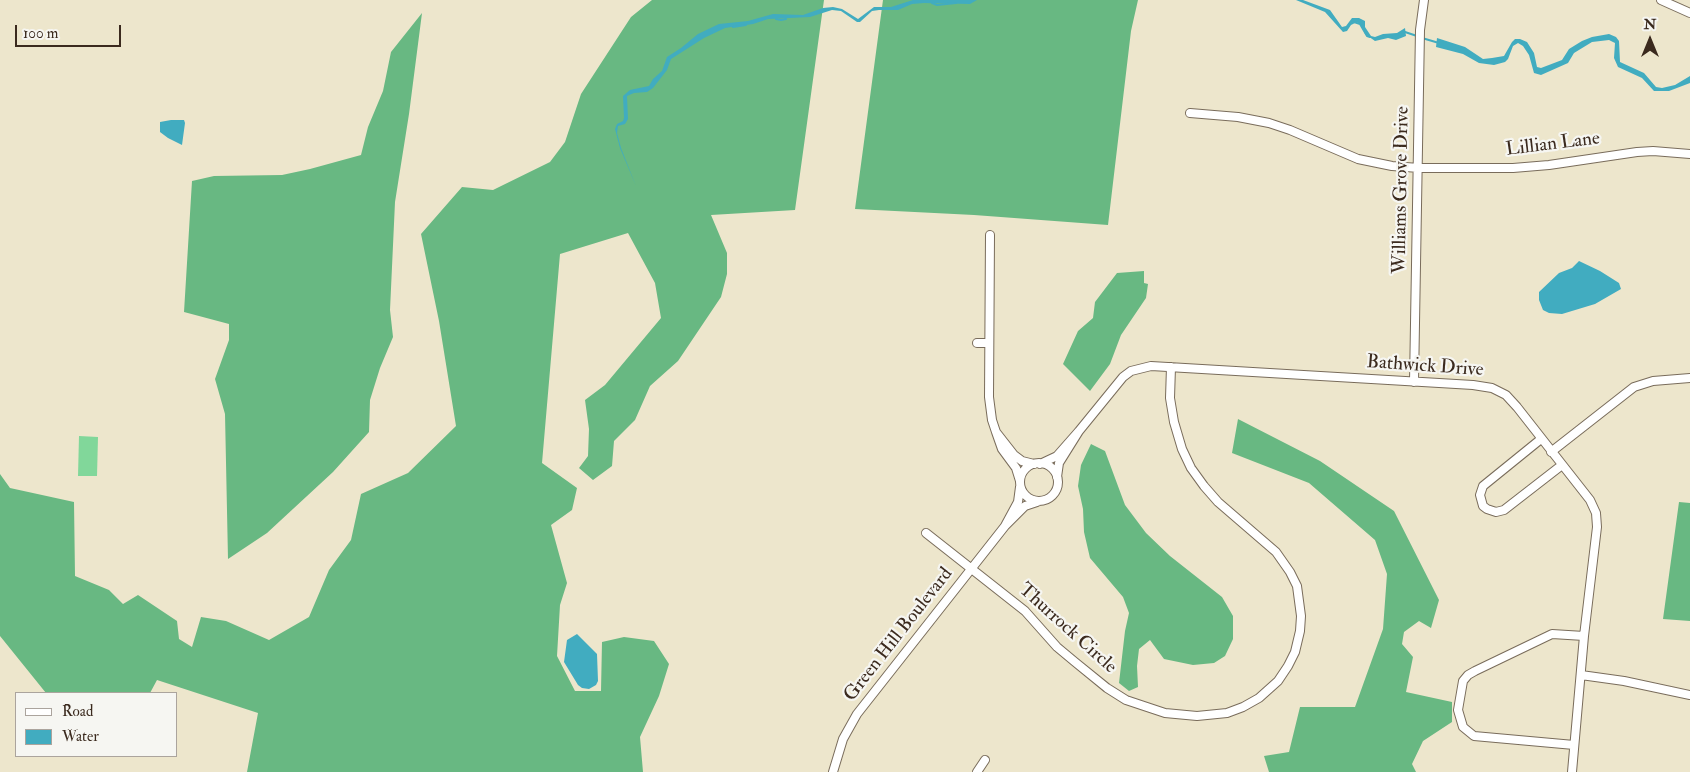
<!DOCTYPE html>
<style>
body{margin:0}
#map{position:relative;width:1690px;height:772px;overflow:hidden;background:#ede6cc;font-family:"IM FELL Double Pica",serif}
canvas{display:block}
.legend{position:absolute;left:15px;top:692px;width:162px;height:65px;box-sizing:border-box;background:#f6f6f2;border:1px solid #aba49d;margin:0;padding:6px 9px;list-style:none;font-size:15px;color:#3b2a1e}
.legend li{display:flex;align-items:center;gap:10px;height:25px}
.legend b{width:25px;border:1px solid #aba49d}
.north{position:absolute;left:1625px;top:15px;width:50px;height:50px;-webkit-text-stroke:4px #f6f6f2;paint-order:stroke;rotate:0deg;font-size:14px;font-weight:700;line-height:20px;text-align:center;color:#3b2a1e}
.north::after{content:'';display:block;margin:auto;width:18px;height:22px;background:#3b2a1e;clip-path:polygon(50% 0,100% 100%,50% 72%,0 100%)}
.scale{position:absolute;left:15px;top:25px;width:106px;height:22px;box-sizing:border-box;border:2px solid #3b2a1e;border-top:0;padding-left:6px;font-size:15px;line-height:18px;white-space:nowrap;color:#3b2a1e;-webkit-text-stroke:4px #f6f6f2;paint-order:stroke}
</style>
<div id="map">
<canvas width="1690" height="772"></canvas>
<ul class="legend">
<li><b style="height:6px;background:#fff"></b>Road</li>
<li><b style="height:14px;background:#41acc0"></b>Water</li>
</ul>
<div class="north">N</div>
<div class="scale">100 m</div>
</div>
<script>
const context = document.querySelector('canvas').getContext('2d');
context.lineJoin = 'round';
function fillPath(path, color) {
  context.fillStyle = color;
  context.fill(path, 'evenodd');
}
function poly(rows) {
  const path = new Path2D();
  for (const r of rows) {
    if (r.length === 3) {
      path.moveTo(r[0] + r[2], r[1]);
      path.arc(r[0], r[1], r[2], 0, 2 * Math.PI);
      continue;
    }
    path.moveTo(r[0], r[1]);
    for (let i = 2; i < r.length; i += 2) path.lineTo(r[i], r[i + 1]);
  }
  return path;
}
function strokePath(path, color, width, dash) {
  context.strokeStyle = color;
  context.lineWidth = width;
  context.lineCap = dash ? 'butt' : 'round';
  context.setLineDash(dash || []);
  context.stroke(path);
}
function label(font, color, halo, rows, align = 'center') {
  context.font = font + ' "IM FELL Double Pica",serif';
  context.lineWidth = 4.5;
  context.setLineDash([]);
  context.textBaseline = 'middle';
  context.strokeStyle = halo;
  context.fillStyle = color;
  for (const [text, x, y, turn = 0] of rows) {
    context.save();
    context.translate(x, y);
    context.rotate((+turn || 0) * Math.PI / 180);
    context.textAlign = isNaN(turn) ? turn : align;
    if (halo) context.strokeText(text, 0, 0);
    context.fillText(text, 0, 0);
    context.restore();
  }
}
fillPath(poly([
 [79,436,98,437,97,476,78,476]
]), '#81d79a');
fillPath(poly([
 [652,0,824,0,795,210,711,215,727,253,727,274,721,297,678,361,650,386,635,420,614,441,612,466,593,480,579,468,588,456,589,429,585,400,605,385,661,318,655,283,628,233,560,254,542,463,577,488,572,510,551,525,567,583,560,605,557,656,575,691,601,691,602,642,624,637,654,641,669,664,659,696,640,737,643,772,247,772,258,713,157,680,150,693,46,693,0,636,0,474,10,488,74,502,75,576,109,590,123,604,138,595,177,621,179,639,192,647,201,617,226,621,269,640,309,617,329,570,351,540,361,494,408,473,456,426,439,321,421,234,462,187,493,190,550,162,565,142,581,94,631,17],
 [883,0,1138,0,1131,31,1108,225,974,215,855,209],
 [422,13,409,114,395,202,390,310,393,337,380,368,370,400,369,432,333,472,267,533,228,559,225,414,215,379,229,340,229,324,184,312,192,181,214,176,282,175,310,169,361,155,368,127,383,91,391,52],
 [1144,271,1144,283,1148,284,1146,298,1121,335,1110,364,1090,391,1063,364,1078,331,1093,318,1095,302,1117,273],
 [1238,419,1320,461,1394,511,1439,600,1431,628,1419,621,1404,632,1402,644,1413,657,1406,692,1452,702,1452,722,1423,741,1412,764,1416,772,1269,772,1264,756,1289,752,1300,707,1355,707,1383,629,1387,574,1375,540,1309,483,1232,453],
 [1091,444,1105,451,1125,505,1146,533,1170,556,1222,597,1233,616,1233,639,1225,656,1214,663,1193,665,1164,659,1150,640,1139,649,1137,666,1138,687,1129,691,1119,683,1125,631,1129,613,1123,597,1090,558,1084,532,1083,509,1078,486,1081,465],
 [1679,502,1690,503,1690,621,1663,619]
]), '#68b882');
fillPath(poly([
 [913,0,977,0,970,4,924,3,912,4,898,10,879,10,872,11,860,22,857,22,841,11,832,10,810,17,768,19,753,24,725,28,704,38,671,59,667,70,653,88,647,92,634,93,627,96,628,119,625,124,618,126,617,133,621,148,636,186,620,148,615,129,617,124,623,121,624,118,623,96,630,90,649,86,653,79,662,71,667,57,681,48,698,34,719,24,748,21,773,14,803,15,823,8,833,7,842,9,858,19,874,7,891,7],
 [1296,0,1303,0,1330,10,1342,27,1346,26,1352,18,1359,18,1365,21,1365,27,1371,36,1375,37,1383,34,1397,33,1405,28,1406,36,1396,40,1388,38,1375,41,1365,34,1361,25,1357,22,1351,25,1347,31,1343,32,1325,12],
 [1609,34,1616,37,1619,41,1620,62,1644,73,1656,87,1662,88,1675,85,1690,76,1690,83,1669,91,1654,91,1642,78,1618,67,1614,58,1615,43,1609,40,1592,42,1574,53,1568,63,1541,75,1534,73,1529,55,1523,46,1518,43,1513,46,1508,59,1505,62,1494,65,1479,63,1463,54,1436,47,1437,38,1465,47,1483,59,1492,58,1504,56,1512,42,1515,39,1520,39,1527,42,1534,53,1537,67,1541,68,1562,60,1569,49,1582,41,1592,37],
 [171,120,184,120,185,123,182,145,168,138,160,132,160,122],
 [1579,261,1600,271,1619,283,1621,289,1595,304,1562,314,1549,313,1543,310,1539,300,1539,292,1559,273,1572,268],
 [577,634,597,654,598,681,596,685,589,689,582,688,578,685,564,662,567,640]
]), '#41acc0');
strokePath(poly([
 [932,3,937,5,956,3],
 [776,19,781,20,786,19],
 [1354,22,1360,24,1367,36,1370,37],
 [733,27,746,25],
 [1405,32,1417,36],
 [1422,38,1439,43]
]), '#41acc0', 2);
const street = poly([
 [1661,0,1690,13],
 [1190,113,1238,117,1269,123,1290,130,1358,159,1392,166,1419,168,1513,168,1549,165,1637,152,1653,151,1690,154],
 [990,235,989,397,992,420,996,432],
 [977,343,989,343],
 [1414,382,1420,30,1424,0],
 [1079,431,1123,377,1131,371,1151,366,1473,385,1492,388,1506,395,1517,407,1590,500,1596,513,1597,527,1584,636,1572,772],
 [1541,439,1483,486,1480,495,1483,506,1487,509,1496,512,1504,510,1562,465],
 [1551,452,1634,387,1653,381,1690,378],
 [1039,482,19],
 [1040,464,1057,456,1079,431,1059,463,1057,477],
 [1020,481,1016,468,1002,449,996,432,1014,455,1022,461,1034,464],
 [1020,487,1018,502,1005,526,1025,506,1037,502],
 [926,533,1025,611,1057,647,1075,662,1107,688,1126,700,1165,713,1197,716,1227,713,1243,707,1259,698,1278,681,1288,666,1295,652,1300,631,1301,616,1297,586,1290,572,1276,552,1218,502,1204,486,1191,468,1182,449,1174,422,1170,398,1171,367],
 [1581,675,1624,681,1690,695],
 [1574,745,1474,736,1463,727,1458,710,1463,681,1468,675,1475,671,1552,634,1584,636],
 [833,772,843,739,857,714,1005,526],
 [977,772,985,760]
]);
strokePath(street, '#796c5b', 10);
strokePath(street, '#fff', 8);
label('19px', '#3b2a1e', '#f6f6f2', [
 ["Lillian Lane",1553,145,-7],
 ["Williams Grove Drive",1402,190,-89],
 ["Bathwick Drive",1425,367,4],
 ["Thurrock Circle",1067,629,42],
 ["Green Hill Boulevard",899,635,-52]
]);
</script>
